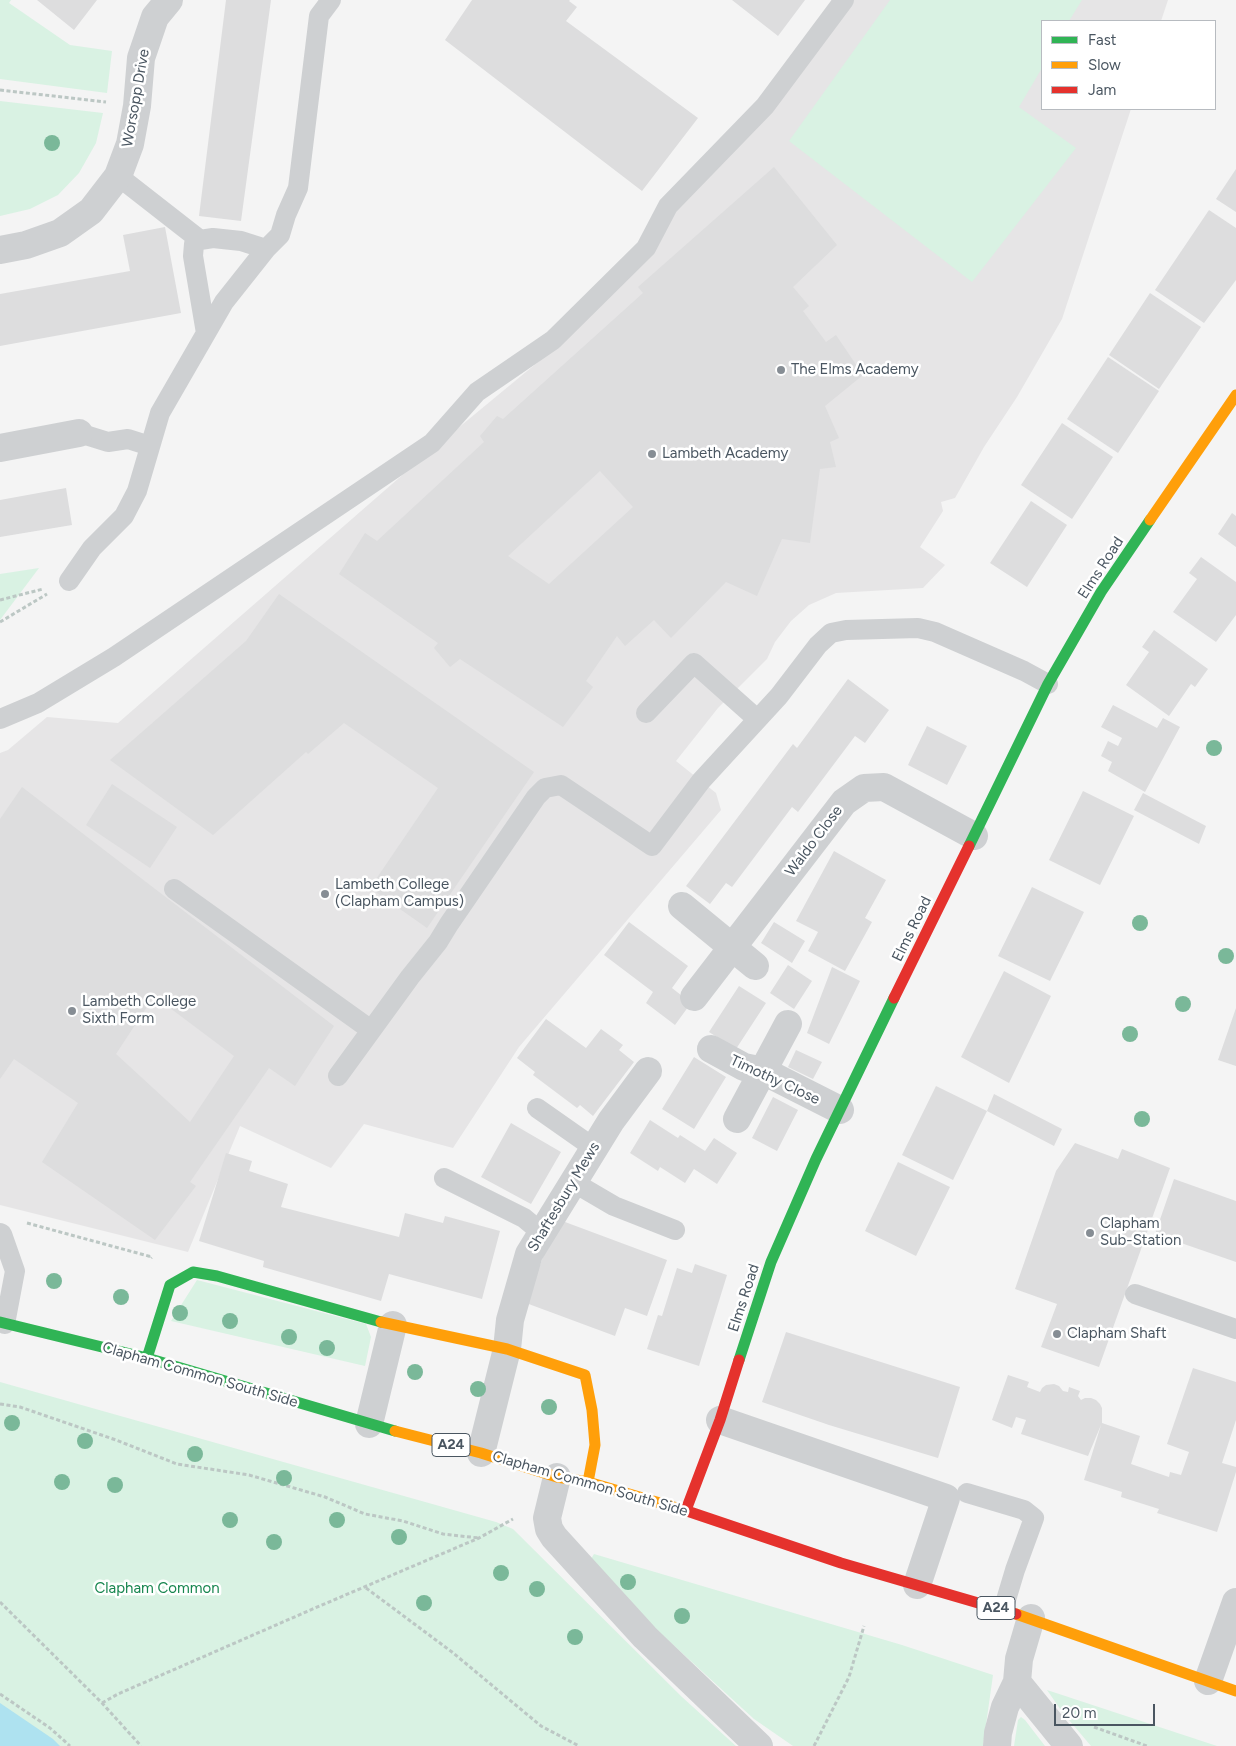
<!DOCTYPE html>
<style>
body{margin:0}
#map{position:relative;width:1236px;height:1746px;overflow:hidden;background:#f4f4f4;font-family:Figtree,sans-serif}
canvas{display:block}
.legend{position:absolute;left:1041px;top:20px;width:175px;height:90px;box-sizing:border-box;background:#fff;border:1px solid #b7bbc0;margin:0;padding:6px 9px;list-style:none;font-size:15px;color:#4a5661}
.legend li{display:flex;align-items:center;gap:10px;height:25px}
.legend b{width:25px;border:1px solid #b7bbc0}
.scale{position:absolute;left:1054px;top:1704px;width:101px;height:22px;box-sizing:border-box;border:2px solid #4a5661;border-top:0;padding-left:6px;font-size:15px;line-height:18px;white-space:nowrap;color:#4a5661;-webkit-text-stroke:4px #fff;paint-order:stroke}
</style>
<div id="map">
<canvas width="1236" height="1746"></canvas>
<ul class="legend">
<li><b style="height:6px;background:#30b455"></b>Fast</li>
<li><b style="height:6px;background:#ff9f0a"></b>Slow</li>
<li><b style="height:6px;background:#e5322d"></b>Jam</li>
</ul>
<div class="scale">20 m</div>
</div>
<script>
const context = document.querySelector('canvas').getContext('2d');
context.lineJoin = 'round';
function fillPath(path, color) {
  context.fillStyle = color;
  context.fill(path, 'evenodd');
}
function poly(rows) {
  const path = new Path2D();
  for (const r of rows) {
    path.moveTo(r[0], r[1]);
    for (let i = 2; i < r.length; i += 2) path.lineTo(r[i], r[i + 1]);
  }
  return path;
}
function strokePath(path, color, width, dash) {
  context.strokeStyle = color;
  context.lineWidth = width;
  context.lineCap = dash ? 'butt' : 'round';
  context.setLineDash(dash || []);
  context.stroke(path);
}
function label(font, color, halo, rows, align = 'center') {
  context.font = font + ' Figtree,sans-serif';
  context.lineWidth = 5;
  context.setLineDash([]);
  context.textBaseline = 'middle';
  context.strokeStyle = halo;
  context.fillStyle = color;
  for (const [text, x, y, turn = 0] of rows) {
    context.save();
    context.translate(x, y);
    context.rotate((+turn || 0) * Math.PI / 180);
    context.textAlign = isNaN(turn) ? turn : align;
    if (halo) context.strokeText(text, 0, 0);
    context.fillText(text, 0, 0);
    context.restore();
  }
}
fillPath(poly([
 [852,0,1168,0,1161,21,1042,21,1042,109,1131,109,1062,319,1017,397,984,447,955,498,941,502,943,511,920,547,945,565,923,588,836,593,809,605,791,621,775,642,767,659,718,708,676,761,716,793,721,810,519,1047,453,1148,364,1124,331,1168,240,1126,188,1252,0,1205,0,753,8,750,47,717,118,723,423,457,561,343]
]), '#e6e5e6');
fillPath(poly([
 [0,0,11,0,9,3,70,45,112,51,107,93,0,79],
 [890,0,1082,0,1069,21,1042,21,1042,68,1019,107,1076,148,972,282,789,141],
 [0,101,103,113,96,143,79,173,58,195,30,209,0,216],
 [39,568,0,620,0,574],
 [197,1280,366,1324,371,1337,365,1366,171,1321],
 [0,1382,496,1522,513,1529,682,1697,736,1746,0,1746],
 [594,1554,902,1645,993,1675,983,1746,793,1746,754,1719,646,1620,591,1559],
 [1047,1690,1217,1746,1091,1746,1063,1713],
 [1021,1717,1025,1720,1045,1746,1014,1746,1018,1720]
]), '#d9f2e3');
fillPath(poly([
 [0,1703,53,1739,60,1746,0,1746]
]), '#aee2f0');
fillPath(poly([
 [37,0,97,0,74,30],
 [226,0,271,0,241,221,199,216],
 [472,0,570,0,569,1,577,7,566,21,698,118,642,191,445,40],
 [732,0,805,0,778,36],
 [774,167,837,245,793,287,809,306,803,311,826,342,836,335,863,375,825,406,839,438,830,442,836,467,820,469,810,543,782,539,757,596,726,582,671,638,654,620,625,646,617,636,586,681,593,687,563,727,460,659,450,667,434,648,438,643,339,574,365,533,377,541,484,442,480,436,497,416,503,419,643,293,638,287],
 [600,471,633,507,549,584,508,556],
 [1236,169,1236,212,1216,199],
 [1209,210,1236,228,1236,280,1204,323,1155,290],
 [165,227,181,313,0,346,0,294,130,271,123,235],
 [1150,293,1201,327,1159,389,1109,355],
 [1108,357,1159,391,1118,453,1067,419],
 [1062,423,1113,457,1072,519,1021,485],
 [66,488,72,525,0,537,0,500],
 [1031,501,1067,525,1027,587,990,563],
 [1232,513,1236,516,1236,547,1218,534],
 [1201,557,1236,582,1236,615,1216,642,1173,612,1197,579,1189,573],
 [279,594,534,772,427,928,370,888,438,788,344,723,308,754,306,752,213,835,110,760,246,641],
 [1154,630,1208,669,1195,687,1191,684,1169,716,1126,685,1149,652,1142,647],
 [848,679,889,710,865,743,855,736,798,812,792,807,732,887,726,883,710,904,686,886,793,744,797,748],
 [1113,705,1157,728,1163,718,1180,727,1145,792,1108,771,1112,762,1101,756,1108,741,1118,746,1122,738,1101,727],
 [927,726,967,746,947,785,908,765],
 [112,784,177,827,150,868,86,825],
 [22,787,334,1026,295,1086,269,1068,190,1182,196,1186,155,1240,42,1162,78,1103,14,1059,0,1079,0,819],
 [154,996,234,1056,190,1122,116,1054],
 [1083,791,1134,816,1100,885,1049,860],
 [1143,793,1206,826,1199,844,1134,810],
 [834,851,886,880,865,918,872,922,845,971,808,951,818,932,796,921],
 [1032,887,1084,912,1050,981,998,956],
 [629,922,688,966,672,988,691,1003,675,1025,646,1003,653,992,604,955],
 [774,922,805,941,792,963,761,943],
 [788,965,812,981,794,1009,770,993],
 [832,967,860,981,829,1044,807,1033],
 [1004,971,1051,996,1009,1083,961,1057],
 [739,986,766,1003,736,1049,709,1032],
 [1236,1008,1236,1066,1218,1060],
 [546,1019,586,1048,601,1029,623,1045,619,1050,634,1062,593,1116,580,1105,577,1108,533,1075,535,1072,517,1058],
 [796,1050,822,1062,813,1079,788,1067],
 [694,1057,726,1077,694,1129,662,1109],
 [936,1086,987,1111,953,1180,902,1155],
 [994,1094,1062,1129,1054,1146,987,1111],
 [773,1097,798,1110,777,1151,752,1138],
 [650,1120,678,1138,680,1135,705,1151,714,1138,737,1153,717,1184,694,1169,685,1183,660,1167,658,1171,630,1153],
 [511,1123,561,1152,531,1204,481,1177],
 [1075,1143,1118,1159,1122,1149,1170,1168,1099,1367,1041,1347,1057,1304,1015,1289,1056,1171],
 [226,1153,252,1161,249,1171,288,1184,281,1207,399,1237,405,1213,443,1223,445,1216,500,1231,482,1299,389,1274,381,1301,263,1267,264,1261,199,1241],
 [898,1162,950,1187,916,1256,865,1231],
 [1174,1179,1236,1201,1236,1262,1155,1234],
 [557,1219,667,1260,647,1316,625,1308,615,1336,526,1303],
 [695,1264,727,1275,699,1366,647,1349,658,1315,662,1316,677,1268,692,1273],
 [786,1332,960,1387,938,1458,829,1425,762,1402],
 [1193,1368,1236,1382,1236,1420,1222,1463,1236,1467,1236,1472,1217,1532,1157,1513,1159,1509,1121,1497,1122,1492,1084,1480,1101,1425,1088,1456,1021,1434,1026,1420,1016,1417,1012,1428,992,1420,1008,1375,1029,1382,1027,1387,1040,1392,1042,1388,1046,1385,1054,1384,1059,1386,1063,1391,1068,1392,1069,1387,1080,1391,1078,1396,1081,1400,1085,1398,1091,1398,1096,1400,1100,1404,1102,1408,1102,1423,1140,1436,1131,1464,1169,1477,1170,1472,1181,1475,1189,1452,1167,1444]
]), '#ddddde');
strokePath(poly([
 [0,90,106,102],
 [0,600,43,589],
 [0,622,47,594],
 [27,1223,152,1257,151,1258],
 [0,1404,20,1407,116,1440,177,1464,249,1475,325,1497,365,1514,403,1521,443,1534,479,1538],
 [366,1588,452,1652,541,1726,579,1746],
 [0,1602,102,1703,141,1746],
 [0,1694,50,1728,70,1746],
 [102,1703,118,1694,315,1608,479,1538,513,1519],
 [1094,1727,1147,1746],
 [814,1746,849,1677,864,1626]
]), '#bcc7c4', 3, [4, 2.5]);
strokePath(poly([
 [118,176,200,240],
 [206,333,193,256,194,244,200,240,213,238,241,241,266,249,280,235,286,215,298,188,319,16,331,0],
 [79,433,108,442,128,439,150,446],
 [69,581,92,548,124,516,137,491,160,413,224,302,266,249],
 [646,713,694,663,757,719],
 [0,719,38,703,114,657,432,443,477,392,553,340,646,248,668,206,765,106,844,0],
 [174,889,371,1030],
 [338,1076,410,977,438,942,449,924,536,797,545,788,561,785,652,846,701,781,779,696,818,645,831,633,846,630,918,628,935,632,1024,671,1048,684],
 [537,1108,594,1148],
 [444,1178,524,1218,542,1233],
 [573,1182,614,1206,675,1230],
 [0,1233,2,1234,15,1271,5,1324],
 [1135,1294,1236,1329],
 [967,1493,1024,1510,1034,1518,1015,1570,1003,1610]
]), '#ced0d2', 20);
strokePath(poly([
 [0,250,26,245,60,233,91,211,118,176,130,144,137,106,141,58,155,17,169,0],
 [0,448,79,433],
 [682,906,755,966],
 [694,997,844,802,864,788,884,787,974,836],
 [711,1049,744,1067,763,1071,840,1110],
 [737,1119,788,1024],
 [720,1420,946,1498,917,1585],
 [369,1424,393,1325],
 [481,1453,507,1349,510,1320,529,1254,611,1121,648,1071],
 [557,1477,547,1518,549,1529,554,1537,645,1637,759,1746],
 [1031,1618,1019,1659,1017,1682,1069,1746],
 [1208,1681,1236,1602],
 [997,1746,998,1733,1005,1707,1017,1682]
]), '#ced0d2', 28);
strokePath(poly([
 [969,846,1048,684,1101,592,1150,520],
 [0,1322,147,1358,395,1431],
 [147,1358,170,1285,193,1272,217,1276,381,1322],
 [739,1360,771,1262,816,1159,894,998]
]), '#30b455', 11);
strokePath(poly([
 [1150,520,1236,395],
 [381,1322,507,1349,585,1375,592,1410,595,1445,588,1482],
 [395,1431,481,1453,557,1477,588,1482,684,1510],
 [1016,1614,1236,1691]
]), '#ff9f0a', 11);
strokePath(poly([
 [894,998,969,846],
 [684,1510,841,1563,1016,1614],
 [686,1510,720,1420,739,1360]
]), '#e5322d', 11);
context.fillStyle = '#7ab899';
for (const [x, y] of [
 [52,143],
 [1214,748],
 [1140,923],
 [1226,956],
 [1183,1004],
 [1130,1034],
 [1142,1119],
 [54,1281],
 [121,1297],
 [180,1313],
 [230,1321],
 [289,1337],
 [327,1348],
 [415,1372],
 [478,1389],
 [549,1407],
 [12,1423],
 [85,1441],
 [195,1454],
 [284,1478],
 [62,1482],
 [115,1485],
 [230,1520],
 [337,1520],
 [399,1537],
 [274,1542],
 [501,1573],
 [628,1582],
 [537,1589],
 [424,1603],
 [682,1616],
 [575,1637]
]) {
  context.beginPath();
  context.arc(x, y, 8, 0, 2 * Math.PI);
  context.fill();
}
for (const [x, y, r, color] of [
 [781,370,5,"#868d94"],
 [652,454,5,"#868d94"],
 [325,894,5,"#868d94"],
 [72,1011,5,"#868d94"],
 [1090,1233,5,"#868d94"],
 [1057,1334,5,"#868d94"]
]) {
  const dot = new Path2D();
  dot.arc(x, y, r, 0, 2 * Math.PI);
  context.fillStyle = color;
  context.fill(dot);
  strokePath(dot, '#fff', 2);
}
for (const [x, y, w] of [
 [451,1445,38],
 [996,1608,38]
]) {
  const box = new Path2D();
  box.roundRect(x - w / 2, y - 11.5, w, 23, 4);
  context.fillStyle = '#fff';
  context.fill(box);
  strokePath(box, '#4a5661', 1);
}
label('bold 14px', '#4a5661', null, [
 ["A24",451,1445],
 ["A24",996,1608]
]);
label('15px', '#4a5661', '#fff', [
 ["Worsopp Drive",136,98,-80],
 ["Elms Road",1101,568,-57],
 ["Waldo Close",814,841,-53],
 ["Elms Road",912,929,-64],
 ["Timothy Close",775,1080,25],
 ["Shaftesbury Mews",564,1197,-59],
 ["Elms Road",744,1298,-72],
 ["Clapham Common South Side",200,1375,16],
 ["Clapham Common South Side",590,1484,16]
]);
label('15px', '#4a5661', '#fff', [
 ["The Elms Academy",791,370],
 ["Lambeth Academy",662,454],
 ["Lambeth College",335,885],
 ["(Clapham Campus)",335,902],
 ["Lambeth College",82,1002],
 ["Sixth Form",82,1019],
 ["Clapham",1100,1224],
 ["Sub-Station",1100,1241],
 ["Clapham Shaft",1067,1334]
], 'left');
label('15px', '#17864f', '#fff', [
 ["Clapham Common",157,1589]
]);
</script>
